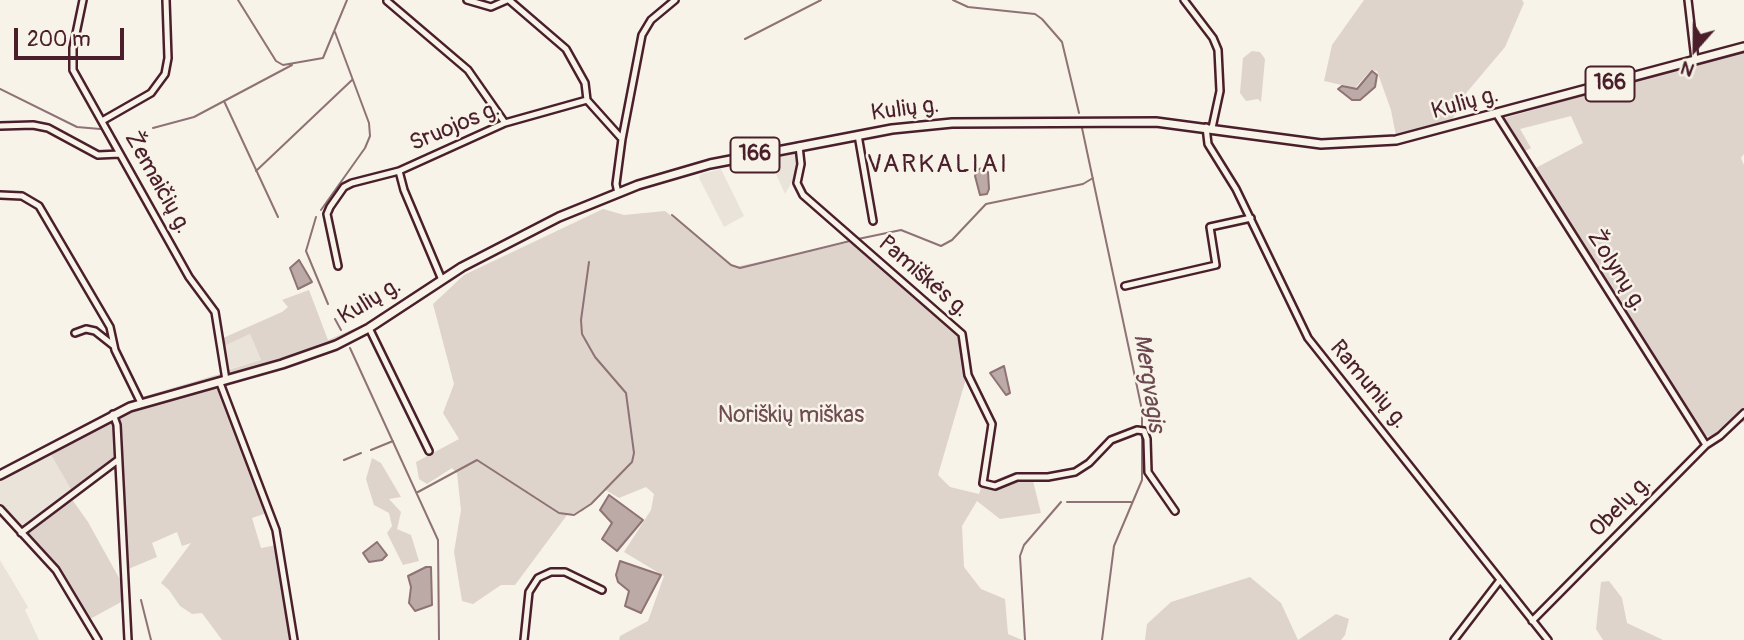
<!DOCTYPE html>
<meta charset="utf-8">
<style>
body{margin:0}
#map{position:relative;width:1744px;height:640px;overflow:hidden;background:#f7f3e8;font-family:Pangolin,sans-serif}
canvas{display:block}
.north{position:absolute;left:1660px;top:14px;width:70px;height:70px;-webkit-text-stroke:5px #f7f3e8;paint-order:stroke;rotate:201deg;font-size:19px;font-weight:700;line-height:28px;text-align:center;color:#4a1f2b}
.north::after{content:'';display:block;margin:auto;width:24px;height:32px;background:#4a1f2b;clip-path:polygon(50% 0,100% 100%,50% 72%,0 100%)}
.scale{position:absolute;left:14px;top:28px;width:110px;height:32px;box-sizing:border-box;border:4px solid #4a1f2b;border-top:0;padding-left:9px;font-size:21px;line-height:24px;white-space:nowrap;color:#4a1f2b;-webkit-text-stroke:5px #f7f3e8;paint-order:stroke}
</style>
<div id="map">
<canvas width="1744" height="640"></canvas>
<div class="north">N</div>
<div class="scale">200 m</div>
</div>
<script>
const context = document.querySelector('canvas').getContext('2d');
context.lineJoin = 'round';
function fillPath(path, color) {
  context.fillStyle = color;
  context.fill(path, 'evenodd');
}
function poly(rows) {
  const path = new Path2D();
  for (const r of rows) {
    path.moveTo(r[0], r[1]);
    for (let i = 2; i < r.length; i += 2) path.lineTo(r[i], r[i + 1]);
  }
  return path;
}
function strokePath(path, color, width, dash) {
  context.strokeStyle = color;
  context.lineWidth = width;
  context.lineCap = dash ? 'butt' : 'round';
  context.setLineDash(dash || []);
  context.stroke(path);
}
function label(font, color, halo, rows, align = 'center') {
  context.font = font + ' Pangolin,sans-serif';
  context.lineWidth = 5;
  context.setLineDash([]);
  context.textBaseline = 'middle';
  context.strokeStyle = halo;
  context.fillStyle = color;
  for (const [text, x, y, turn = 0] of rows) {
    context.save();
    context.translate(x, y);
    context.rotate((+turn || 0) * Math.PI / 180);
    context.textAlign = isNaN(turn) ? turn : align;
    if (halo) context.strokeText(text, 0, 0);
    context.fillText(text, 0, 0);
    context.restore();
  }
}
fillPath(poly([
 [796,150,797,173,785,194,768,156],
 [721,169,744,216,724,227,699,178,701,174],
 [250,334,261,360,226,370,224,346],
 [50,453,73,493,22,529,5,514,0,505,0,480],
 [0,560,28,607,25,610,39,640,0,640]
]), '#eae3da');
fillPath(poly([
 [1364,0,1522,0,1524,3,1505,47,1467,92,1449,125,1396,136,1391,110,1377,71,1371,70,1355,88,1324,81,1332,45],
 [1744,50,1744,154,1741,158,1744,165,1744,423,1737,417,1716,437,1709,437,1703,434,1653,360,1532,170,1583,143,1571,116,1520,129,1531,148,1521,153,1501,119],
 [1252,51,1260,52,1265,59,1261,102,1258,99,1246,101,1240,93,1243,58],
 [603,209,624,215,665,211,735,267,852,242,958,333,967,375,938,475,950,487,979,494,982,485,998,489,1014,480,1033,481,1041,513,1000,519,977,501,962,526,964,567,981,589,1005,599,1008,634,1022,640,619,640,620,636,648,621,664,576,624,552,651,510,654,494,646,487,619,498,604,489,583,511,567,515,515,585,501,585,473,604,462,601,454,552,461,510,457,473,452,468,427,484,419,479,416,462,459,439,443,413,454,384,433,304,464,275],
 [309,290,328,340,365,324,366,326,311,352,229,374,228,370,261,360,250,334,224,346,223,338,282,312,288,307,282,300],
 [223,373,221,378,146,399,142,397],
 [212,387,220,390,267,513,252,518,261,548,277,545,293,640,222,640,202,613,192,614,180,606,169,590,161,583,191,543,182,546,177,532,152,543,157,557,126,570,120,457,73,493,50,453,119,415],
 [372,458,381,463,401,497,389,499,401,512,397,529,411,535,419,561,403,565,387,533,392,526,389,513,374,505,366,479],
 [71,498,88,522,123,585,123,601,90,619,59,569,25,534],
 [1250,577,1281,603,1298,640,1336,614,1349,619,1345,635,1341,640,1145,640,1147,624,1171,602],
 [1609,581,1622,598,1627,623,1663,640,1603,640,1596,629,1601,582]
]), '#ded4cc');
const water = poly([
 [1372,71,1377,75,1375,87,1360,100,1352,100,1338,89,1342,86,1357,89,1372,71],
 [982,168,988,172,989,189,987,194,980,195,975,176,977,170,982,168],
 [299,260,312,282,298,289,290,268,299,260],
 [1004,366,1010,393,1006,395,990,373,1004,366],
 [609,495,643,520,617,551,602,539,612,523,600,510,609,495],
 [377,542,387,555,382,560,369,562,363,553,377,542],
 [620,561,661,575,641,613,625,606,629,591,618,582,616,575,620,561],
 [426,567,431,567,432,605,415,611,409,603,411,587,408,576,426,567]
]);
fillPath(water, '#bcaaa7');
strokePath(water, '#8e7275', 2);
strokePath(poly([
 [238,0,276,61,283,65,323,58,347,0],
 [953,0,968,7,1035,14,1042,19,1062,42,1079,113],
 [745,39,821,0],
 [0,89,77,127,100,129],
 [224,101,278,217],
 [153,128,194,117,292,65],
 [1082,128,1142,410,1142,429],
 [256,171,352,80],
 [321,210,365,148,370,136,369,123,335,32],
 [672,215,731,265,740,268,850,241],
 [316,217,306,251,328,304],
 [858,239,901,230,941,246,952,240,986,204,1083,184,1093,178],
 [335,319,341,330],
 [350,348,438,540,439,640],
 [371,450,393,441],
 [344,460,361,453],
 [418,492,477,460,559,513,574,515,591,504,632,462,634,453,626,393,595,357,582,334,581,320,589,262],
 [1067,502,1131,502],
 [141,600,151,640],
 [1025,640,1020,556,1024,545,1061,502],
 [1102,640,1114,546,1142,480,1142,434]
]), '#8e7275', 2);
const minor = poly([
 [83,0,73,48,73,70,189,277,215,312,226,380],
 [467,0,491,7,507,0],
 [509,0,566,49,585,83,587,100],
 [1184,0,1213,38,1218,50,1220,91,1212,128],
 [1688,0,1695,60],
 [387,1,468,70,505,123],
 [1497,115,1706,445],
 [102,121,151,93,165,74,168,58,166,0],
 [0,126,33,125,48,128,98,155,120,154],
 [1206,127,1208,144,1236,189,1308,338,1548,640],
 [858,135,873,221],
 [799,146,801,164,797,183,803,195,962,334,968,375,992,424,983,483,995,486,1017,477,1048,477,1075,472,1089,463,1111,440,1137,430,1144,431,1147,439,1148,472,1175,511],
 [618,193,616,184,622,139,642,35,651,20,675,0],
 [0,195,22,196,39,206,110,327,115,350,141,403],
 [338,266,327,214,330,207,344,187,352,183,399,171],
 [442,280,404,190,399,171,505,123,587,100,622,139],
 [1125,286,1216,265,1210,227,1251,218],
 [369,328,429,451],
 [75,333,86,329,95,331,114,346],
 [220,383,276,530,294,640],
 [113,414,117,425,128,640],
 [0,509,56,570,98,640],
 [21,533,118,460],
 [1532,621,1706,445,1720,436,1744,413],
 [524,640,529,592,538,578,551,572,565,572,602,590],
 [1454,640,1500,580]
]);
const major = poly([
 [0,475,130,407,282,364,336,345,369,328,462,267,559,217,638,185,710,164,892,129,952,123,1156,122,1321,144,1396,140,1744,47]
]);
strokePath(minor, '#4a1f2b', 10);
strokePath(major, '#4a1f2b', 12);
strokePath(minor, '#f7f3e8', 5);
strokePath(major, '#f7f3e8', 7);
for (const [x, y, w] of [
 [1610,84,49],
 [755,155,49]
]) {
  const box = new Path2D();
  box.roundRect(x - w / 2, y - 17.5, w, 35, 5);
  context.fillStyle = '#f7f3e8';
  context.fill(box);
  strokePath(box, '#4a1f2b', 2);
}
label('bold 21px', '#4a1f2b', null, [
 ["166",1610,84],
 ["166",755,155]
]);
label('23px', '#4a1f2b', '#f7f3e8', [
 ["Kulių g.",1465,104,-15],
 ["Kulių g.",905,110,-7],
 ["Sruojos g.",455,127,-23],
 ["Žemaičių g.",157,183,61],
 ["Žolynų g.",1616,271,58],
 ["Pamiškės g.",923,277,41],
 ["Kulių g.",370,302,-31],
 ["Ramunių g.",1368,385,50],
 ["Obelų g.",1621,507,-45]
]);
label('23px', '#6f4c53', '#f7f3e8', [
 ["Noriškių miškas",791,416]
]);
label('italic 24px', '#6c4950', '#f7f3e8', [
 ["Mergvagis",1148,383,81]
]);
context.letterSpacing = '2px';
label('26px', '#4a1f2b', '#f7f3e8', [
 ["VARKALIAI",938,165]
]);
context.letterSpacing = '0px';
</script>
